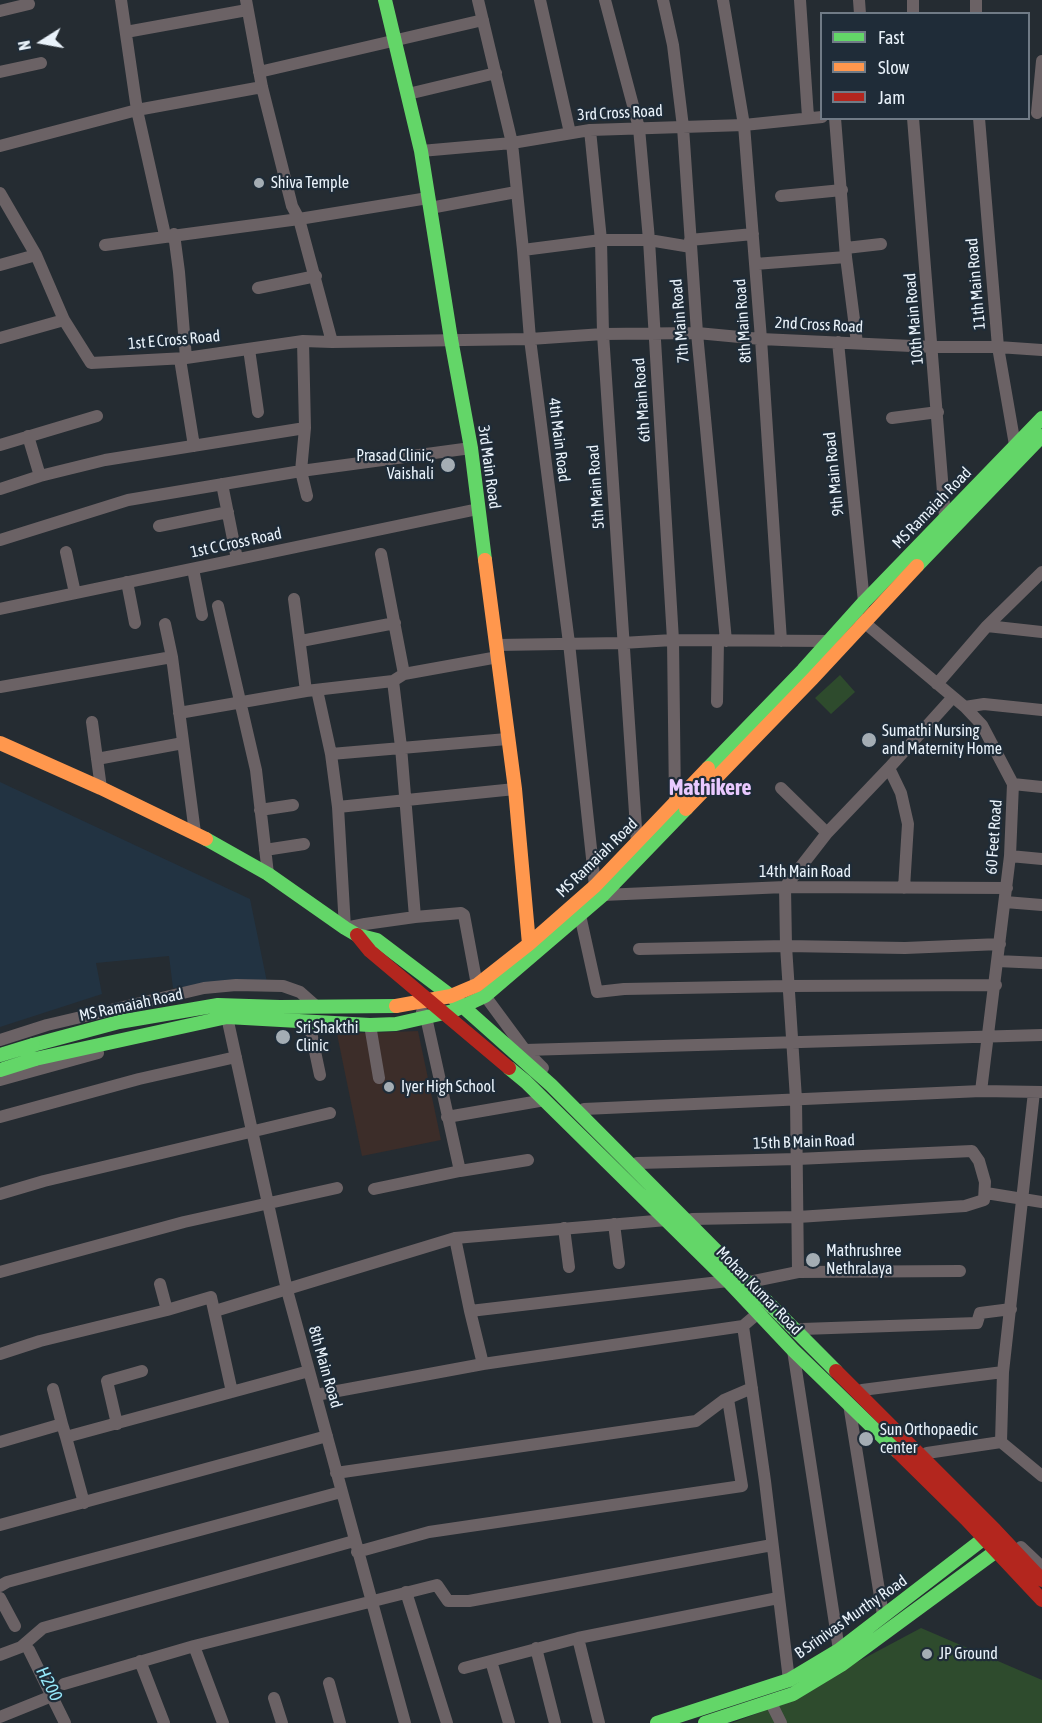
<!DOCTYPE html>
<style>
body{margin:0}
#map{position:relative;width:1042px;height:1723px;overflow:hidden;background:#252c32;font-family:"Asap Condensed",sans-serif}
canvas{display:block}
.legend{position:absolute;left:820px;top:12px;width:210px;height:108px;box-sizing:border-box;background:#1f2c38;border:2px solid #707b86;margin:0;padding:8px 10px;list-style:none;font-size:18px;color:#e9f2fa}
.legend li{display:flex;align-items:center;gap:12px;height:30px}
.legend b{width:30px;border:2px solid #707b86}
.north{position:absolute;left:12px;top:12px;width:60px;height:60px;-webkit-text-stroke:4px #1f2c38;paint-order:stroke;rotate:259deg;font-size:16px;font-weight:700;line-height:24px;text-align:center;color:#e9f2fa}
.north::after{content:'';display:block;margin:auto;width:21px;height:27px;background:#e9f2fa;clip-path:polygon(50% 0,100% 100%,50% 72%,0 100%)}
</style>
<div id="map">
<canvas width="1042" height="1723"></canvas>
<ul class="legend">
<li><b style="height:8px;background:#63d668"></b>Fast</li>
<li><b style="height:8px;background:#ff974d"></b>Slow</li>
<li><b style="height:8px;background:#b3261e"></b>Jam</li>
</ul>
<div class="north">N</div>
</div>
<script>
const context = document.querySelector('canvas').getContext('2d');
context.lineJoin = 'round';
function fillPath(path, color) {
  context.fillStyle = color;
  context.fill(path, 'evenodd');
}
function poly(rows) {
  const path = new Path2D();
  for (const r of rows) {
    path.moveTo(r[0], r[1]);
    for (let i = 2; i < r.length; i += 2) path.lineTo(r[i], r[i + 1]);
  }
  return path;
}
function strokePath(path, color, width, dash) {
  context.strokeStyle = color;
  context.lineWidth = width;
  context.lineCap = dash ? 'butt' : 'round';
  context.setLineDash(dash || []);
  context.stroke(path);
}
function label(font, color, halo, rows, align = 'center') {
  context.font = font + ' "Asap Condensed",sans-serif';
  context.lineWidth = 4.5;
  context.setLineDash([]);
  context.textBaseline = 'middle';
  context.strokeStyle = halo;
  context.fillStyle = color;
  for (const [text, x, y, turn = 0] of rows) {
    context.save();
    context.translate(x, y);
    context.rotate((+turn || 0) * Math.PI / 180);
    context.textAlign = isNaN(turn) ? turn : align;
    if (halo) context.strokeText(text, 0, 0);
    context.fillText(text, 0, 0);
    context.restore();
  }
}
fillPath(poly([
 [0,782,250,899,267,982,173,988,169,956,96,963,102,994,0,1027]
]), '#223342');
fillPath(poly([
 [418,1031,441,1140,362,1156,337,1034]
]), '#3c2d29');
fillPath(poly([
 [840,675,855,692,831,714,815,698],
 [921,1628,1042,1680,1042,1723,732,1723,769,1709]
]), '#2e4b2d');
strokePath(poly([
 [121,0,137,110,165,235],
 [246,0,262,87,292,206,299,219,332,342],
 [478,0,512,143,523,250,530,339,569,643,595,886],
 [540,0,570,133],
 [605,0,639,128,649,240,673,640,675,803],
 [663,0,673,45,683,127,697,333,726,641],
 [723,0,744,125,761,339,781,641],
 [800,0,808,117],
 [859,0,860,14],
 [976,0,976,14],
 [0,11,29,4],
 [913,14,913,0],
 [126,32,247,10],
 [0,72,41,63],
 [259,72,483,20],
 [408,94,496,73],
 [1037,113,1042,61],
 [835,118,846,257,857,343],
 [913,118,945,517],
 [979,118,998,347,1015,445],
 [590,130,601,240,603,334,637,843],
 [0,146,137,110,262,87],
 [421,151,512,143,590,130,744,125,822,117],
 [0,193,36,255,64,320,91,363,186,358,303,341,332,342,530,339,603,334,697,333,761,339,933,347,998,347,1042,350],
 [781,196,842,190],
 [430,208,516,192],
 [174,234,179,272,186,358],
 [690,240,753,234],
 [105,245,299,219,428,198],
 [846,248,881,244],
 [523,250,601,240,649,240,691,247],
 [755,264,846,257],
 [0,265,36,255],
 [258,288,316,276],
 [0,338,64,320],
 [303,341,305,428,301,471,307,496],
 [838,342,864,602],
 [249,349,258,412],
 [180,359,194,446],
 [892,418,938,412],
 [28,436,40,476],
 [0,445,97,416],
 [222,484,237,559],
 [0,489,40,476,105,460,305,428],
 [159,526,228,512],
 [0,540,128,500,301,471,471,448],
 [66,552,75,593],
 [381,554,404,674],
 [193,569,202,615],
 [127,582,135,623],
 [294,599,306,691],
 [218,606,256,770,268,874],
 [0,609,478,509],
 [859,618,965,707,982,725,1013,784,1010,856,981,1091],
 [165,624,172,657,195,833],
 [987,626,1042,632],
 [301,641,395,623],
 [497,645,622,643,673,640,830,641],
 [937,684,987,626,1042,572],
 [0,687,172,657],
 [317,690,331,754,338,807,345,928,365,924,415,917,401,747,393,681],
 [717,702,718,641],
 [965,707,984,704,1042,710],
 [179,713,306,691,393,681,404,674,498,657],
 [92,722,101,788],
 [331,754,507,739],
 [97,759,183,743],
 [889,768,901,793,908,824,904,888],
 [1013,784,1042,787],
 [781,788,827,833],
 [338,807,515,789],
 [260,810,293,805],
 [265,850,304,844],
 [1010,856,1042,859],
 [603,895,785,887,1007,888],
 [1005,902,1042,905],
 [580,915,597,992,624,989,789,986,996,985],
 [415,917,461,913,464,915,477,985,525,1050,543,1068],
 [639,949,786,946,905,948,1000,944],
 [997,961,1042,963],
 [422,1012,426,1017,460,1171],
 [222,1019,227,1017,287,1290,405,1723],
 [309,1023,320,1075],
 [370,1025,379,1078],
 [0,1040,47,1025,204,988,236,985,283,986,300,992,317,1007],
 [525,1050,1042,1035],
 [0,1080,98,1053],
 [1034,1092,1003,1372,1001,1442,1042,1476],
 [584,1109,981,1091,1042,1092],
 [0,1117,139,1079,236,1057],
 [447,1117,545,1100],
 [637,1163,797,1159,972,1151,979,1161,985,1182,984,1200,965,1206,798,1217,692,1219],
 [374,1189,460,1171,528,1160],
 [986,1193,1042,1202],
 [0,1194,44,1181,330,1113],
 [614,1224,619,1263],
 [564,1228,569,1267],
 [455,1238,470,1311,483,1364],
 [0,1272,184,1222,337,1188],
 [798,1272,796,1099,786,946,785,887,827,833,889,768,953,697],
 [160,1284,167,1310],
 [745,1290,754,1281,798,1272,960,1271],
 [763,1309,743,1326,765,1481,789,1680],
 [215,1311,455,1238,667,1220],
 [470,1311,728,1281],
 [802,1329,977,1323,980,1313,1011,1309],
 [793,1350,839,1650],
 [0,1354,40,1341,167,1310,211,1297,232,1392],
 [53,1389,62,1424],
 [862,1390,1003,1372],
 [316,1395,483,1364,743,1326],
 [849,1404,883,1615],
 [117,1424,107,1381,142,1371],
 [66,1437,84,1503],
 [0,1442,62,1424,66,1437,309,1371],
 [927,1453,1001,1442],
 [336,1473,696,1421,724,1400,752,1388],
 [0,1525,327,1436],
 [1021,1547,1042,1567],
 [357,1552,429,1532,742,1486,728,1399],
 [0,1586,7,1582,341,1492],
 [406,1592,447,1723],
 [0,1598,15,1626],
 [578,1638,599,1723],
 [194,1646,223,1723],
 [536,1648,555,1723],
 [29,1650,65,1723],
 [0,1655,21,1647,43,1628,354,1541],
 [140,1661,164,1723],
 [491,1661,509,1723],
 [464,1668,578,1638,778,1598],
 [329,1683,340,1723],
 [64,1684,194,1646,437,1585,448,1601,469,1601,772,1545],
 [274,1698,282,1723],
 [770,1701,781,1723],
 [0,1717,52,1696]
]), '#6b6265', 12);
strokePath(poly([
 [385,0,421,151,451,339,471,448,485,560],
 [917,566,1042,436],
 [708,768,803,670,864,602,1042,418],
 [206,839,268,874,345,928,357,935,377,940,451,996,551,1085,836,1371],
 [33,1045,119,1022,218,1005,280,1007,396,1006],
 [35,1059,227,1017,370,1025,396,1024,453,1011,485,996,603,895,686,809],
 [509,1068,526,1082,728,1281,793,1350,898,1452],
 [657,1723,789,1680,839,1650,991,1533],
 [705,1723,793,1694,841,1665,1003,1546]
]), '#63d668', 14);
strokePath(poly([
 [485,560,515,789,529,944],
 [0,743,101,788,206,839],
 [686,809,812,679,917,566],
 [396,1006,451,996,477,985,529,944,595,886,708,768]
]), '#ff974d', 14);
strokePath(poly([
 [357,935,370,951,509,1068],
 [836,1371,995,1530,1042,1580],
 [898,1452,966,1519,1042,1600]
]), '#b3261e', 14);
strokePath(poly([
 [0,1055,33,1045],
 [0,1070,35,1059]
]), '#63d668', 14);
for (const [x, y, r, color] of [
 [259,183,6,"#a4adb4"],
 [448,465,8,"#a4adb4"],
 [869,740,8,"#a4adb4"],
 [283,1037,8,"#a4adb4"],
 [389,1087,6,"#a4adb4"],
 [813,1260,8,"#a4adb4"],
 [866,1439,8,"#a4adb4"],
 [927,1654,6,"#a4adb4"]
]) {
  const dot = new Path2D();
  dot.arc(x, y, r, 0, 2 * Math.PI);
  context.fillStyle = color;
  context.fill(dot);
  strokePath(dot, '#1f2c38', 2);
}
label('16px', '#e9f2fa', '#1f2c38', [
 ["3rd Cross Road",620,113,-3],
 ["11th Main Road",976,284,-95],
 ["10th Main Road",914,319,-95],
 ["7th Main Road",680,321,-95],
 ["8th Main Road",743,321,-94],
 ["2nd Cross Road",819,325,3],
 ["1st E Cross Road",174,340,-5],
 ["6th Main Road",642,400,-94],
 ["4th Main Road",559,440,83],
 ["3rd Main Road",489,467,82],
 ["9th Main Road",834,474,-96],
 ["5th Main Road",596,487,-94],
 ["MS Ramaiah Road",932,508,-46],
 ["1st C Cross Road",236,543,-12],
 ["60 Feet Road",994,837,-86],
 ["MS Ramaiah Road",597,858,-44],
 ["14th Main Road",805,872],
 ["MS Ramaiah Road",131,1005,-12],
 ["15th B Main Road",804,1142,-2],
 ["Mohan Kumar Road",759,1291,46],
 ["8th Main Road",325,1367,74],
 ["B Srinivas Murthy Road",851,1617,-35]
]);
label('16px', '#e9f2fa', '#1f2c38', [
 ["Shiva Temple",271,183],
 ["Prasad Clinic,",434,456,"right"],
 ["Vaishali",434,474,"right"],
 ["Sumathi Nursing",882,731],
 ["and Maternity Home",882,749],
 ["Sri Shakthi",296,1028],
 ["Clinic",296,1046],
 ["Iyer High School",401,1087],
 ["Mathrushree",826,1251],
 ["Nethralaya",826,1269],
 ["Sun Orthopaedic",880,1430],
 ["center",880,1448],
 ["JP Ground",939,1654]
], 'left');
label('italic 18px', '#96e8f9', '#1f2c38', [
 ["H200",49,1684,63]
]);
label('bold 22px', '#e9c9ff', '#1f2c38', [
 ["Mathikere",710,788]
]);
</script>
